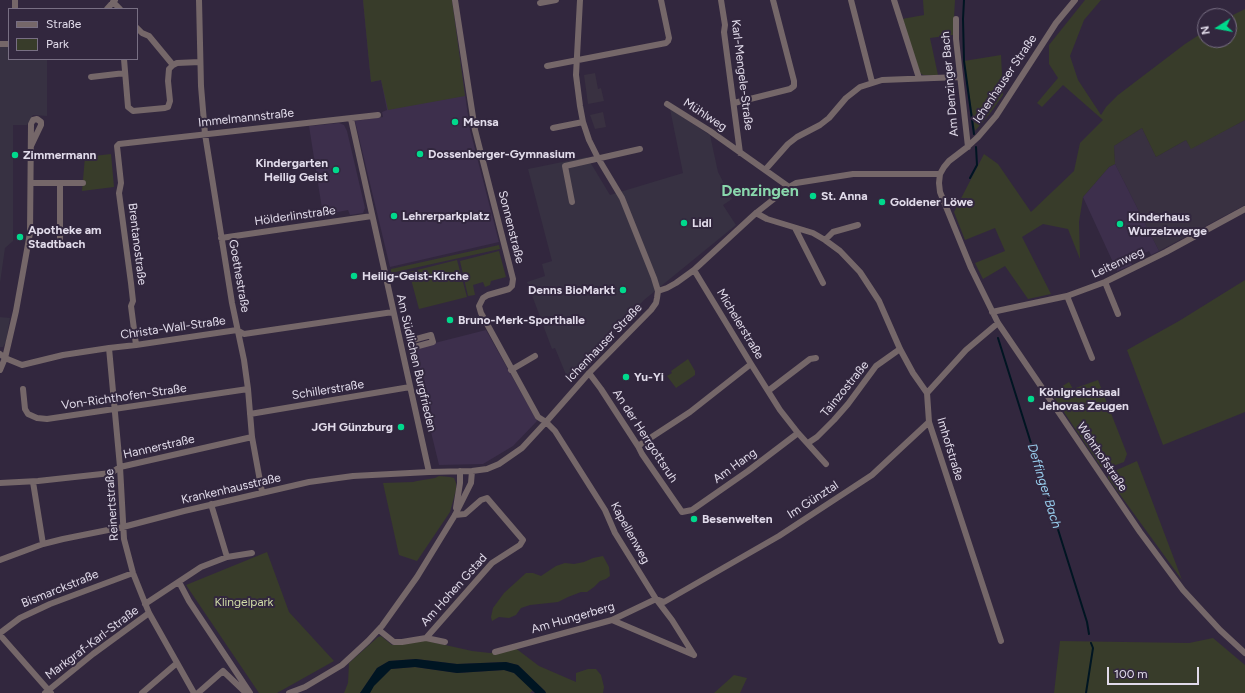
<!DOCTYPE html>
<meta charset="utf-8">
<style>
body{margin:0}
#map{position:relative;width:1245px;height:693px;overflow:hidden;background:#32273e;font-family:Figtree,sans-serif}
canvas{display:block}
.legend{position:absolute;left:8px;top:8px;width:130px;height:52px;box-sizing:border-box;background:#32273e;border:1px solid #786f83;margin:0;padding:5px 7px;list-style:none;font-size:12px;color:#e1dbea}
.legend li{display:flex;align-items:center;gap:8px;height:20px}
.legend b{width:20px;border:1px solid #786f83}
.north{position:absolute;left:1197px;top:8px;width:40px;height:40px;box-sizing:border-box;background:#32273e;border:1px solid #786f83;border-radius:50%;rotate:259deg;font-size:11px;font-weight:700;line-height:16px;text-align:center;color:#e1dbea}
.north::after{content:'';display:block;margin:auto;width:14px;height:18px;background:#00d98c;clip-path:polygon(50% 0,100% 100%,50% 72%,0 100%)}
.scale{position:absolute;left:1107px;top:667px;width:92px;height:18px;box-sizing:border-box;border:2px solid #e1dbea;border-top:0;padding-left:5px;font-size:12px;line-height:14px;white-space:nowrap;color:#e1dbea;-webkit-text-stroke:3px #32273e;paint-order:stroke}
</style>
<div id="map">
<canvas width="1245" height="693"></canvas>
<ul class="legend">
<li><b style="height:5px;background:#756769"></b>Straße</li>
<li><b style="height:11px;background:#383c2a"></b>Park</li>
</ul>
<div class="north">N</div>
<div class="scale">100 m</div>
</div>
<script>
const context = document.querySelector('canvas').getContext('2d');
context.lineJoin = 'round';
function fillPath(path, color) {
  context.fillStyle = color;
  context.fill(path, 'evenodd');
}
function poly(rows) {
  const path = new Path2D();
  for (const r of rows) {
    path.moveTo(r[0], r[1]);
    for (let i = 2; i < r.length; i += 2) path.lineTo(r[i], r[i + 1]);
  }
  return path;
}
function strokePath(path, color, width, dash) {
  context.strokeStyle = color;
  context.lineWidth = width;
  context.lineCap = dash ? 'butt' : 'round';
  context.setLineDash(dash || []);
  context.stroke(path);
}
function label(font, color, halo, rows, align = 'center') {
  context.font = font + ' Figtree,sans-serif';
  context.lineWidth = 4;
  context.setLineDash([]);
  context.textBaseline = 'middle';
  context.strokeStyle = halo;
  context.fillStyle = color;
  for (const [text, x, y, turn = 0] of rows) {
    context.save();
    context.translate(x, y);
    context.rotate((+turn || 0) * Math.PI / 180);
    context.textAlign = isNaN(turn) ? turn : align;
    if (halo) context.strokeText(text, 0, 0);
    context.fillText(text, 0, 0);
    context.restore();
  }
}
fillPath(poly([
 [0,46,9,46,9,59,47,59,47,116,33,115,27,125,13,125,13,241,5,248,0,283],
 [670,109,710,135,718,172,732,199,723,205,736,225,644,300,569,382,555,348,552,349,527,282,545,276,542,264,552,261,528,169,587,157,610,195,683,173],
 [0,317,10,318,6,342,3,347,0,347]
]), '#373142');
fillPath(poly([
 [595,73,598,89,601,88,604,101,588,104,584,75],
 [603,112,606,127,595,129,590,115],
 [1245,120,1245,205,1159,251,1115,164,1114,146,1142,128,1156,157,1186,140,1191,148]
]), '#393141');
fillPath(poly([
 [363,0,452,0,470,130,499,242,390,267,355,121,383,117,382,112,387,110,381,80,371,82],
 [339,123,344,125,347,131,365,208,363,213,350,215,348,210,323,215,309,126],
 [1115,164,1159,251,1151,255,1149,251,1130,260,1132,265,1117,271,1083,197,1109,167],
 [486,330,537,421,513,446,483,464,439,465,411,349]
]), '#3d2f4c');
fillPath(poly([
 [363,0,452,0,465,96,388,110,381,80,371,82],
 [923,0,955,0,953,35,930,38,938,75,923,75,920,73,902,19,924,15],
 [1085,0,1101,0,1084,20,1070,56,1078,80,1101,115,1106,107,1118,95,1185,44,1205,31,1205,40,1229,40,1229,17,1245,9,1245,120,1191,149,1186,140,1156,157,1142,128,1114,146,1115,164,1109,167,1083,197,1079,222,1080,259,1068,229,1043,224,1022,237,1051,294,1028,299,1005,266,983,279,975,263,1005,251,995,228,965,240,954,212,984,154,998,164,1031,212,1074,171,1080,143,1103,120,1063,85,1042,107,1037,103,1058,78,1049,64,1049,45],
 [1001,55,1003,95,991,112,975,131,964,61],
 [111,154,114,187,82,191,85,157],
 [499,245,500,249,391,273,391,269],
 [499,251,506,277,491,281,490,285,485,287,483,282,473,285,475,295,468,296,460,261],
 [457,260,467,297,419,309,409,272],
 [1245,280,1245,412,1163,445,1127,350,1179,321],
 [688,359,695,371,695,375,676,388,667,376,672,373,671,371],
 [1098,380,1127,454,1124,462,1105,469,1101,467,1051,393,1069,382,1073,389],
 [1137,461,1182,580,1108,478,1108,475,1110,473],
 [439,476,450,477,454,478,456,483,456,490,450,512,417,561,399,555,383,483,413,482,417,481,435,478],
 [267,552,289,612,334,661,277,693,259,693,186,585],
 [603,556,609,567,610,576,606,579,600,581,594,587,587,592,581,592,568,597,558,602,530,605,521,608,516,615,509,618,499,617,492,621,491,617,493,608,504,593,526,573,533,573,541,576,556,566,565,563,574,564,584,562,593,558],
 [381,636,392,645,423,640,472,651,490,653,498,652,514,647,539,666,576,682,576,673,588,669,596,669,601,675,604,687,603,693,546,693,545,691,518,665,506,662,457,664,416,659,389,661,377,668,360,693,344,693,348,683,349,663,378,637],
 [1213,638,1245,665,1245,693,1054,693,1060,641,1189,643],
 [415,667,457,673,504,670,514,673,533,690,530,693,370,693,373,686,391,669],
 [734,675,747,678,740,693,714,693]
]), '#383c2a');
fillPath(poly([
 [416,659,457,664,506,662,518,665,545,691,546,693,535,693,514,673,504,670,457,673,415,667,391,669,374,686,370,693,360,693,377,668,389,661]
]), '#001522');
strokePath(poly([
 [964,0,963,19,964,61,974,134],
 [970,178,977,165,976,147],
 [998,338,1087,622,1089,634],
 [1086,693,1093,648,1091,643]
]), '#001522', 2);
strokePath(poly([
 [15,0,15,9],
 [199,0,201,86,205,134,232,303,244,360,248,389,252,437,262,492],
 [455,0,475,130,513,279,512,286,509,289,488,295,483,298,479,306,481,313,538,417,546,422,555,431,605,510,615,533,656,599,672,620,694,655],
 [721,0,725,25,724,32,740,153],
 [851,0,872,82],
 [894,0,919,78],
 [1075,0,1056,23,996,116,978,137,966,148,949,161,944,167,940,174,939,183,940,192,971,268,998,323,1140,532,1183,590,1220,630,1245,653],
 [113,2,120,9],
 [540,3,556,0],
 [107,9,115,0],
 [956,19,956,39,968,147],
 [137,28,142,33,149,36,173,65],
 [0,44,9,44],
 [124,59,128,107,133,111,165,108,168,107,170,101,168,81,169,69,173,65,177,63,200,62],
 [547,66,666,43,668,41,669,38,661,0],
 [91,77,125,73],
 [734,103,790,89,794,86,794,81,773,0],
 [667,104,710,131,789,187],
 [351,119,429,472],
 [553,128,583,122],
 [765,170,788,144,797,137,820,125,829,118,846,98,860,87,882,80,960,77],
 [31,183,83,183],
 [60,183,60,242],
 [572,202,565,166,640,149],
 [756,213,767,219,813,233,825,240,840,251,860,272,879,301,900,349,913,373,927,393,929,422,1001,641],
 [795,228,823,283],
 [221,238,372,216],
 [825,240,833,232,858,225],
 [694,270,751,364,780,410,798,433,826,464],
 [1105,282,1118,314],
 [658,291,667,288,676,283,694,270,756,213,789,187,796,183,853,174,940,174],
 [1067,296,1092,358],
 [992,312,1067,296,1105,282,1166,252,1245,209],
 [431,335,433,342,411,348,409,341,431,335],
 [136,345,131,306,133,301,131,283,119,193,121,183,117,146,119,144,378,115],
 [109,348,120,467,124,539,133,573,149,613,194,693],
 [0,354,5,358,22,365,63,355,109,348,136,345,237,330,244,334,393,312],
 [0,370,5,358,16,311,30,233,31,124,33,120,37,119,41,122,41,125,31,146],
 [511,370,535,356],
 [589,373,601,389,638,446,642,454,682,512,692,510,748,471,798,433],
 [23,389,25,409,28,414,37,418,47,419,248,389],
 [768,391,810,359,816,358],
 [927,393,966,350,998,323],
 [250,414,410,387],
 [808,443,817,437,834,420,848,404,876,366,900,349],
 [638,446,690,412,751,364],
 [33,482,43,544],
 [0,483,38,481,111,473,120,467,252,437],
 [211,504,227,557],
 [456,508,460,483,460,471],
 [0,560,43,544,63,539,123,527,184,511,309,482,353,476,429,472,472,471,487,469,499,464,522,448,546,422,589,373,651,310,656,303,657,298,658,291,654,278,622,198,598,158,589,140,583,122,580,106,576,75,580,0],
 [179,582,189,601,250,693],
 [145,604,201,567,227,557,252,553],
 [612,620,694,655],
 [379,630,394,642,402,642,426,638,492,563,520,545,523,540,487,498,481,500,465,514,455,515],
 [0,633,20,618,50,604,133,573],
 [0,635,51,693],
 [426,638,445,642],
 [495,652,612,620,656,599,664,602,779,536,872,475,929,422],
 [45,693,93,654,149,613],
 [142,693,177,663],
 [198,693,223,671,246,693],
 [289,693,305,687,342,665,368,641,382,626,417,577,455,515,471,483,472,471]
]), '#756769', 6);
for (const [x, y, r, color] of [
 [455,122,4,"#00d98c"],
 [420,154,4,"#00d98c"],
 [15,155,4,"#00d98c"],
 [336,170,4,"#00d98c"],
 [813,196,4,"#00d98c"],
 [882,202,4,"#00d98c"],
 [394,216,4,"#00d98c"],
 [684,223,4,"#00d98c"],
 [1120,224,4,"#00d98c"],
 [20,237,4,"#00d98c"],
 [354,276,4,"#00d98c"],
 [623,290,4,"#00d98c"],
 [450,320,4,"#00d98c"],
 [626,377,4,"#00d98c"],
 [1031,399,4,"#00d98c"],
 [401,427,4,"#00d98c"],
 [694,519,4,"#00d98c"]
]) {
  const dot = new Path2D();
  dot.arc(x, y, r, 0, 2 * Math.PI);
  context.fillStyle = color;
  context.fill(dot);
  strokePath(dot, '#32273e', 1.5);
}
label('12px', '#e1dbea', '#32273e', [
 ["Karl-Mengele-Straße",742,75,83],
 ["Ichenhauser Straße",1005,79,-56],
 ["Am Denzinger Bach",950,84,-95],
 ["Mühlweg",705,115,33],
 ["Immelmannstraße",246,118,-6],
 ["Hölderlinstraße",295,216,-8],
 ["Sonnenstraße",511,227,76],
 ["Brentanostraße",137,244,83],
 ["Leitenweg",1118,263,-25],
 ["Goethestraße",239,276,80],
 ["Michelerstraße",740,324,59],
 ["Christa-Wall-Straße",173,328,-8],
 ["Ichenhauser Straße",604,343,-46],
 ["Am Südlichen Burgfrieden",416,363,77],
 ["Tainzostraße",845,389,-51],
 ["Schillerstraße",328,390,-9],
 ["Von-Richthofen-Straße",124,397,-8],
 ["An der Herrgottsruh",645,436,57],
 ["Hannerstraße",159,447,-13],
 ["Imhofstraße",950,449,73],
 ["Wehrhofstraße",1102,457,56],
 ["Am Hang",735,466,-36],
 ["Krankenhausstraße",231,489,-13],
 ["Im Günztal",813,500,-33],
 ["Reinertstraße",112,505,-94],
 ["Kapellenweg",630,533,61],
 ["Bismarckstraße",60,589,-22],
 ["Am Hohen Gstad",454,590,-48],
 ["Am Hungerberg",573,618,-16],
 ["Markgraf-Karl-Straße",92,643,-37]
]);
label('bold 12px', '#e1dbea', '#32273e', [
 ["Mensa",463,122],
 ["Dossenberger-Gymnasium",428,154],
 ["Zimmermann",23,155],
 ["Kindergarten",328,163,"right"],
 ["Heilig Geist",328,177,"right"],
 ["St. Anna",821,196],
 ["Goldener Löwe",890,202],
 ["Lehrerparkplatz",402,216],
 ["Kinderhaus",1128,217],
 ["Wurzelzwerge",1128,231],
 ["Lidl",692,223],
 ["Apotheke am",28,230],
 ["Stadtbach",28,244],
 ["Heilig-Geist-Kirche",362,276],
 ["Denns BioMarkt",615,290,"right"],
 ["Bruno-Merk-Sporthalle",458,320],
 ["Yu-Yi",634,377],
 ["Königreichsaal",1039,392],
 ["Jehovas Zeugen",1039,406],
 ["JGH Günzburg",393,427,"right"],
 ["Besenwelten",702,519]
], 'left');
label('12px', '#d0dca7', '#32273e', [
 ["Klingelpark",244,602]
]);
label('italic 13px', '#98cded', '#32273e', [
 ["Deffinger Bach",1044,486,73]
]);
label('bold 16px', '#89d7ac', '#32273e', [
 ["Denzingen",760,191]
]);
</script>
